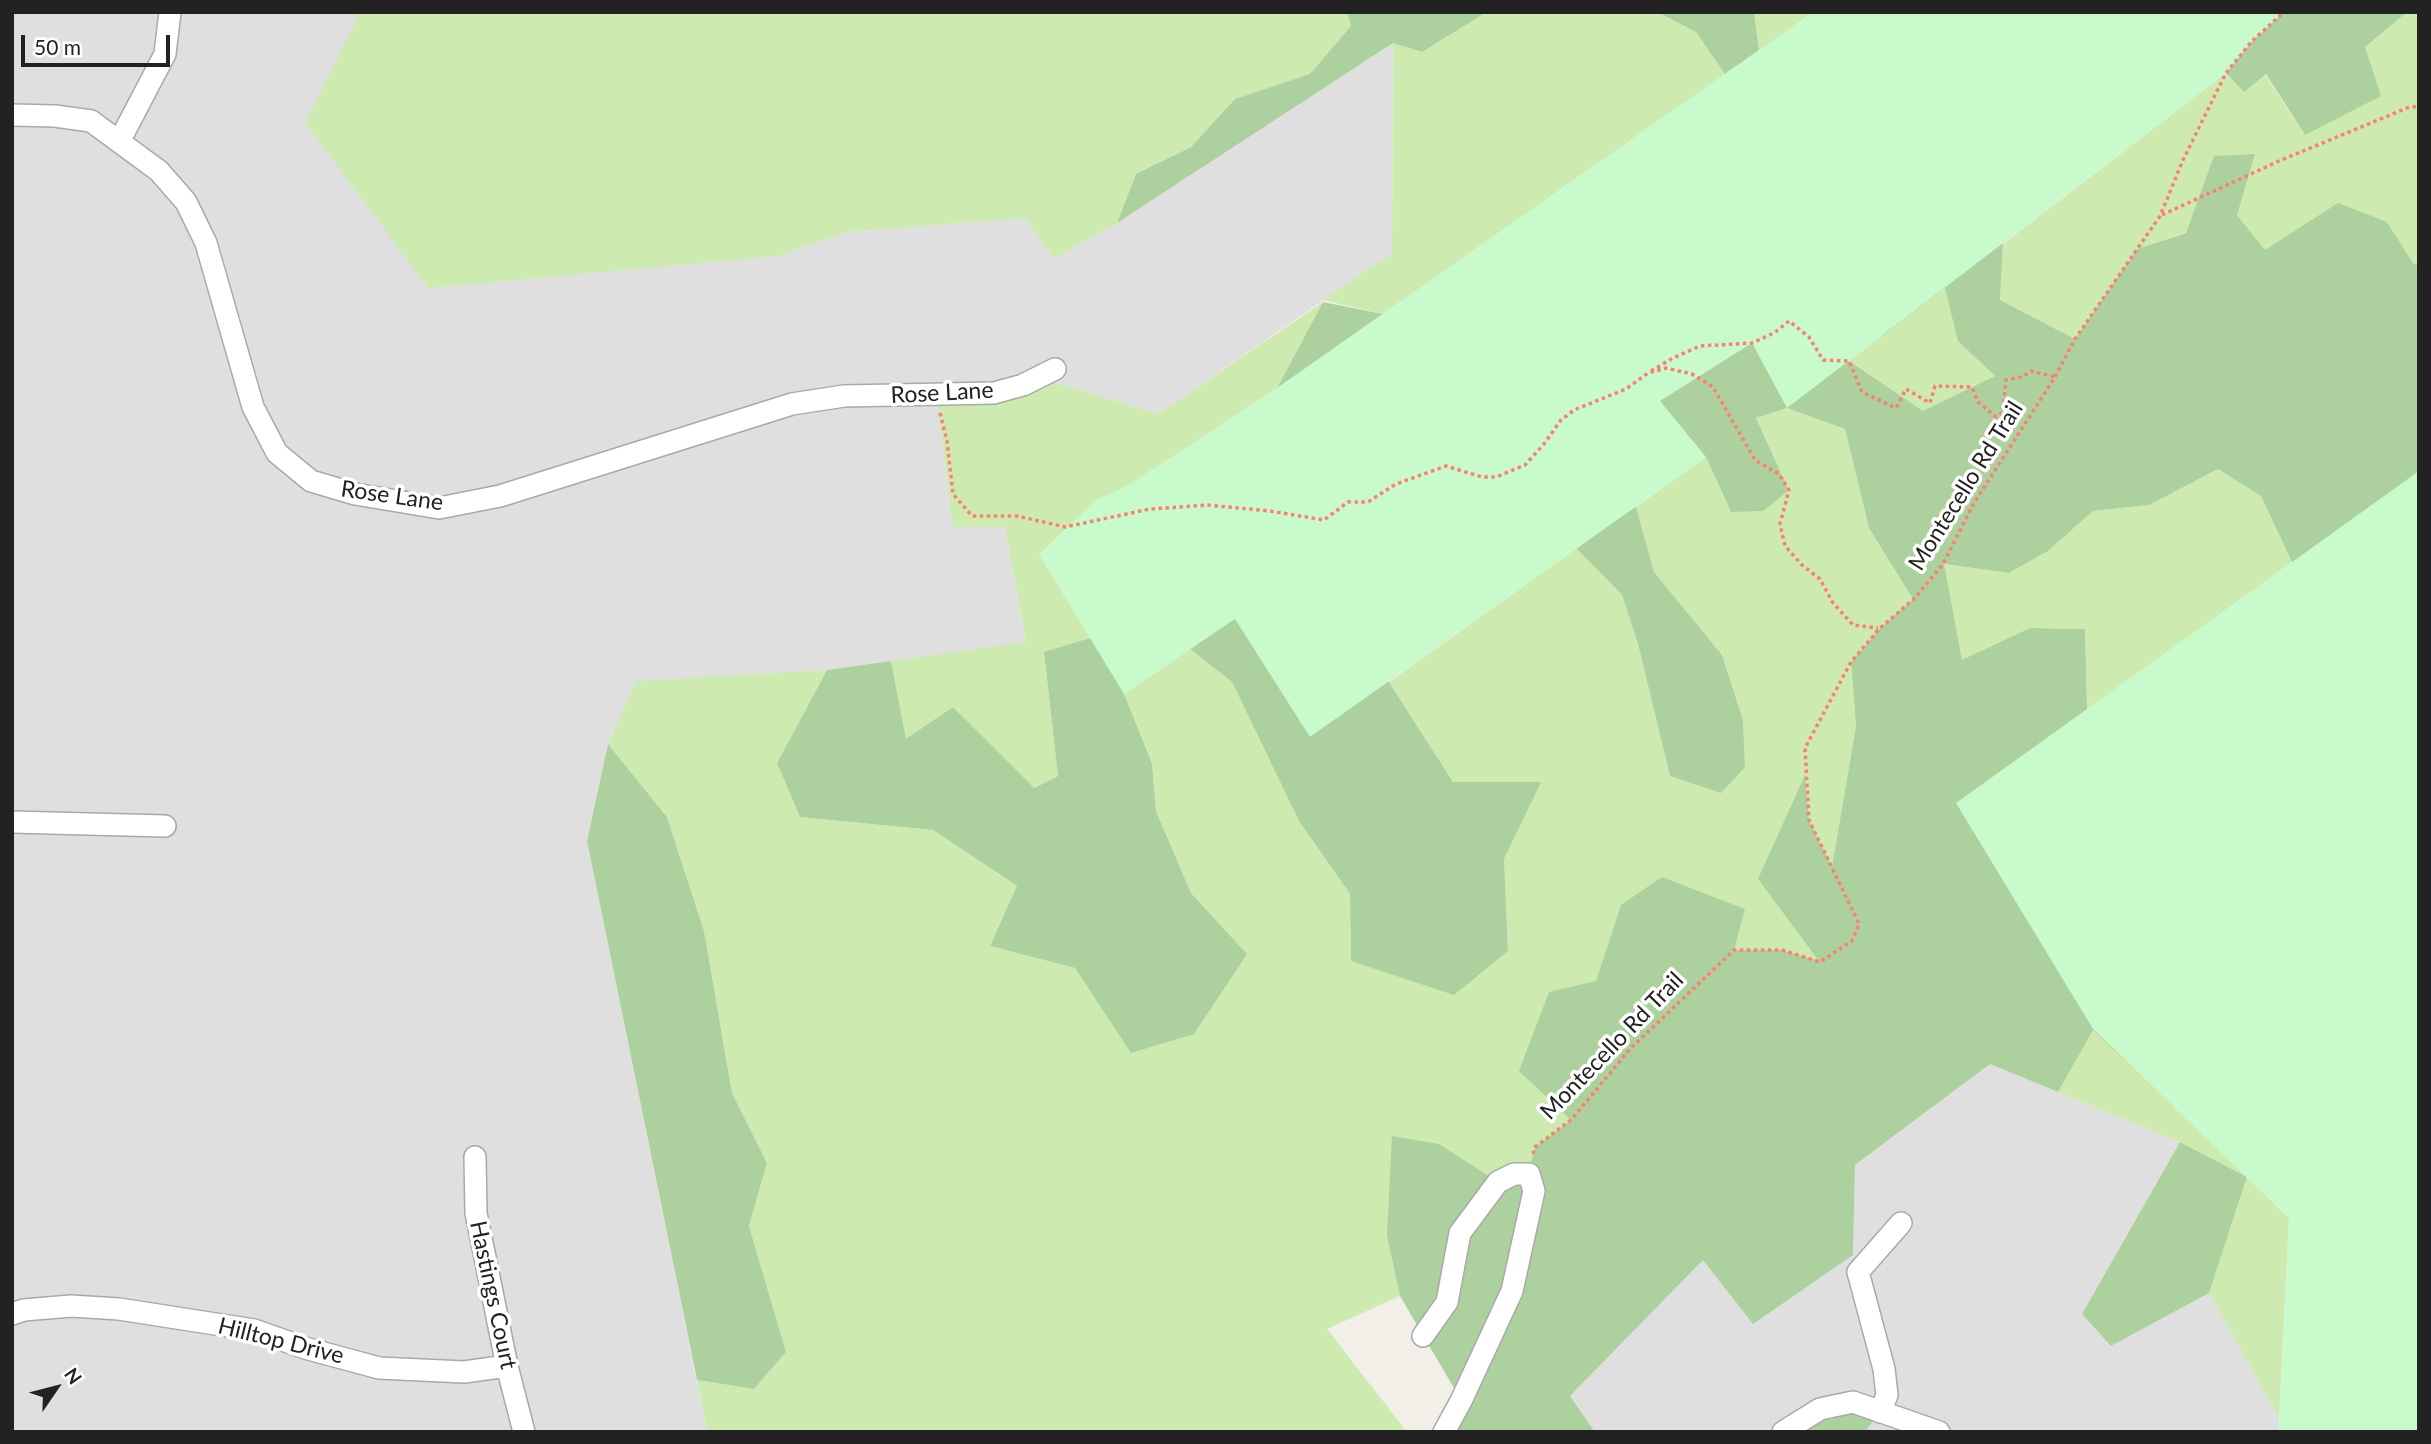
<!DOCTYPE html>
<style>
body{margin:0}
#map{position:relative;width:2431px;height:1444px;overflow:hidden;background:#f2efe9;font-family:Lato,sans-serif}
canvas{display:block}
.frame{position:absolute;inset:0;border:14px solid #222;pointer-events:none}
.north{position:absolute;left:21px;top:1353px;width:70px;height:70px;-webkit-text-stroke:5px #fff;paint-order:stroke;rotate:55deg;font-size:19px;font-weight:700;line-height:28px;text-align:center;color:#222}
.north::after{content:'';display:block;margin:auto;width:24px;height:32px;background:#222;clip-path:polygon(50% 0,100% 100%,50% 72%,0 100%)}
.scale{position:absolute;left:21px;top:35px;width:149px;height:32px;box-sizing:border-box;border:4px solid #222;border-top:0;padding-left:9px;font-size:21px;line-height:24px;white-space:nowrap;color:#222;-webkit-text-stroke:5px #fff;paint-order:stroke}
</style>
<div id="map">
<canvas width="2431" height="1444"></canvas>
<div class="frame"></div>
<div class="north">N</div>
<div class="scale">50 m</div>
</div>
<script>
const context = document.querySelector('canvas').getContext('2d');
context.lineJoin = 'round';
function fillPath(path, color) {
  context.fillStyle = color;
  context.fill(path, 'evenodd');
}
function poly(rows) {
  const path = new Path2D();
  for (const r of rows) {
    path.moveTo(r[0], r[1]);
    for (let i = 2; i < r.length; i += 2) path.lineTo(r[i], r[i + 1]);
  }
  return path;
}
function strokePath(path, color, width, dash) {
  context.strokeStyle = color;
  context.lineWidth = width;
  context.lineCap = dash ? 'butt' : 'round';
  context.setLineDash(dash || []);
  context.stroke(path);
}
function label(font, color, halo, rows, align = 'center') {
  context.font = font + ' Lato,sans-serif';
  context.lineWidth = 7;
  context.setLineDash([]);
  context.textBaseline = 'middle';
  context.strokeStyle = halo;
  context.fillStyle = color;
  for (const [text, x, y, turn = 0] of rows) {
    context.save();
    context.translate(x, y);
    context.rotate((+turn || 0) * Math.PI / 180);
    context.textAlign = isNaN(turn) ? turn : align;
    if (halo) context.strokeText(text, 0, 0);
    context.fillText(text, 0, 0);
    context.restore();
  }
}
fillPath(poly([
 [12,12,357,12,357,17,778,256,847,232,1025,218,1054,259,1117,223,1393,43,1392,253,1158,414,1041,378,953,527,1005,527,1026,643,827,670,636,682,608,744,587,841,707,1432,12,1432],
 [1990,1064,2180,1142,2082,1314,2111,1346,2209,1293,2279,1419,2279,1432,1865,1432,1880,1412,1783,1432,1595,1432,1570,1396,1703,1260,1853,1255,1855,1165]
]), '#e0dfdf');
fillPath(poly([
 [357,12,1347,12,1351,26,1310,75,1235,99,1191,147,1136,174,1117,223,1054,259,1025,218,847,232,778,256,428,288,305,123,357,18],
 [1487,12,1657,12,1696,32,1725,74,1383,314,1323,300,1392,253,1393,43,1422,52],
 [1754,12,1813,12,1759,51],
 [2407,12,2419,12,2419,265,2413,263,2387,222,2265,251,2237,215,2137,249,2075,339,2000,300,2003,244,2226,73,2244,91,2265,74,2304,134,2365,47],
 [1946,287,1959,341,1995,376,1923,411,1849,361],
 [1323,302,1277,388,1039,554,1090,638,1044,653,1058,776,1033,788,953,707,906,740,891,661,1026,642,1005,527,953,527,937,394,1041,378,1158,414],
 [1787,408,1845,429,1869,528,1914,599,1880,628,1851,662,1856,726,1832,869,1809,820,1805,777,1820,962,1782,950,1734,950,1621,905,1596,981,1572,1119,1535,1147,1529,1174,1387,1236,1400,1296,1327,1329,1407,1432,707,1432,697,1380,754,1389,786,1352,749,1226,767,1163,732,1093,704,931,667,817,608,744,636,681,827,670,777,763,800,817,933,830,1018,887,990,946,1075,968,1132,1053,1247,954,1191,893,1156,811,1152,762,1124,694,1190,649,1232,682,1299,821,1350,894,1351,960,1508,951,1504,859,1540,782,1453,782,1389,682,1577,548,1622,595,1638,644,1670,776,1745,766,1743,720,1722,655,1654,572,1636,507,1706,457,1731,512,1789,489,1756,418],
 [2218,469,2261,496,2292,562,2087,710,2085,629,2030,628,1962,661,1943,564,2009,573,2048,551,2093,511,2149,505],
 [2093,1029,2289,1218,2279,1419,2209,1293,2247,1177,2180,1142,2058,1092]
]), '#cdebb0');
fillPath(poly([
 [1347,12,1487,12,1422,52,1393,43,1117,223,1136,174,1191,147,1235,99,1310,74,1351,26],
 [1657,12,1754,12,1759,51,1725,74,1696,32],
 [2284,12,2407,12,2365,47,2381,96,2305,135,2266,74,2244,92,2226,73,2252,41],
 [1814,116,1877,163,1819,189,1760,242,1794,334,1849,361,1923,411,1995,376,1958,341,1945,288,1882,336,1868,285,1940,219,2003,244,2000,300,2075,339,2137,249,2186,233,2214,156,2255,154,2237,215,2265,250,2338,203,2387,222,2413,263,2419,265,2419,806,2413,816,2410,891,2352,803,2354,754,2300,733,2288,703,2296,667,2367,668,2348,581,2292,562,2261,496,2218,469,2149,505,2093,511,2048,551,2009,573,1944,564,1962,660,2030,628,2085,629,2087,709,2106,754,2090,817,2090,887,2106,949,2192,943,2156,1038,2173,1106,2093,1030,2058,1092,1990,1064,1855,1165,1853,1255,1753,1324,1703,1260,1570,1396,1595,1432,1444,1432,1461,1400,1400,1296,1387,1236,1392,1136,1439,1144,1498,1182,1514,1174,1528,1174,1535,1147,1571,1120,1519,1071,1549,992,1596,981,1621,905,1662,877,1745,909,1734,950,1782,950,1819,961,1758,879,1805,775,1809,820,1832,867,1856,726,1851,662,1880,628,1913,599,1869,528,1845,429,1787,408,1756,418,1789,490,1763,511,1731,512,1706,457,1625,443,1594,486,1636,507,1654,572,1722,655,1743,720,1745,767,1721,793,1670,776,1638,644,1622,595,1528,499,1524,450,1588,408,1659,401,1711,368,1638,316,1599,346,1588,274,1541,250,1588,214,1683,254,1711,203,1694,136,1745,131,1762,171],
 [1323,302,1383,314,1435,315,1277,388],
 [1166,540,1324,624,1389,682,1453,782,1541,782,1504,859,1508,951,1454,995,1351,961,1350,894,1299,821,1232,682,1190,649],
 [1129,630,1124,694,1152,763,1156,811,1191,893,1247,954,1194,1034,1131,1053,1075,968,990,946,1017,886,933,830,800,817,777,763,827,670,891,661,906,739,953,707,1034,788,1058,776,1044,652,1090,638],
 [608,744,667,817,704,931,732,1093,767,1163,749,1226,786,1352,754,1389,697,1380,587,841],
 [2180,1142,2247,1177,2209,1293,2111,1346,2082,1314],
 [1820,1409,1880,1412,1865,1432,1783,1432]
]), '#add19e');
fillPath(poly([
 [1813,12,2284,12,2252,41,2226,73,1787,408,1752,343,1660,401,1706,457,1310,737,1235,619,1124,694,1039,554,1095,501,1130,484,1277,388],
 [2419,471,2419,1432,2279,1432,2289,1218,2093,1029,1956,803]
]), '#c8facc');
const minor = poly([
 [12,115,55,116,91,121,159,171,186,202,206,243,253,407,277,453,311,481,355,494,439,508,500,496,792,404,844,396,994,393,1023,385,1055,369],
 [120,140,165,54,170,12],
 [12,822,165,826],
 [475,1157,476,1213,507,1366,524,1432],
 [12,1314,24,1310,71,1306,119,1309,254,1330,305,1348,379,1368,464,1372,507,1366],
 [1423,1336,1447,1302,1460,1233,1498,1182,1514,1174,1529,1174,1534,1191,1512,1291,1461,1401,1444,1432],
 [1880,1412,1887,1395,1884,1369,1858,1272,1901,1223],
 [1783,1432,1820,1409,1853,1402,1939,1432]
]);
strokePath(minor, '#a9a9a9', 24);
strokePath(poly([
 [2162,215,2279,161,2407,108,2419,106],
 [1651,371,1673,358,1700,346,1752,343,1774,333,1789,321,1809,337,1823,360,1849,361,1862,392,1896,408,1906,389,1930,403,1935,386,1972,387,1978,402,1996,417,2003,412,2006,380,2022,377,2031,371,2055,377],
 [940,413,947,441,953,494,972,516,1017,516,1065,527,1150,509,1207,505,1270,511,1324,520,1348,502,1368,502,1396,484,1446,466,1482,477,1496,477,1525,465,1544,444,1561,420,1574,410,1626,389,1648,373,1666,368,1692,374,1713,387,1755,460,1779,474,1789,490,1780,524,1785,546,1802,565,1820,579,1833,603,1853,625,1878,628],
 [1533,1154,1535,1147,1572,1119,1630,1049,1734,950,1782,950,1820,962,1852,941,1859,924,1809,820,1805,748,1851,662,1880,628,1914,599,1943,564,1974,503,2055,377,2075,339,2160,216,2183,160,2226,73,2252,41,2284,12]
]), '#fa8072', 3.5, [3.5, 3.5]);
strokePath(minor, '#fff', 21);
label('23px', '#222', '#fff', [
 ["Rose Lane",942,393,-3],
 ["Montecello Rd Trail",1966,486,-58],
 ["Rose Lane",392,496,8],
 ["Montecello Rd Trail",1612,1046,-46],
 ["Hastings Court",493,1295,78],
 ["Hilltop Drive",281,1341,14]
]);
</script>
